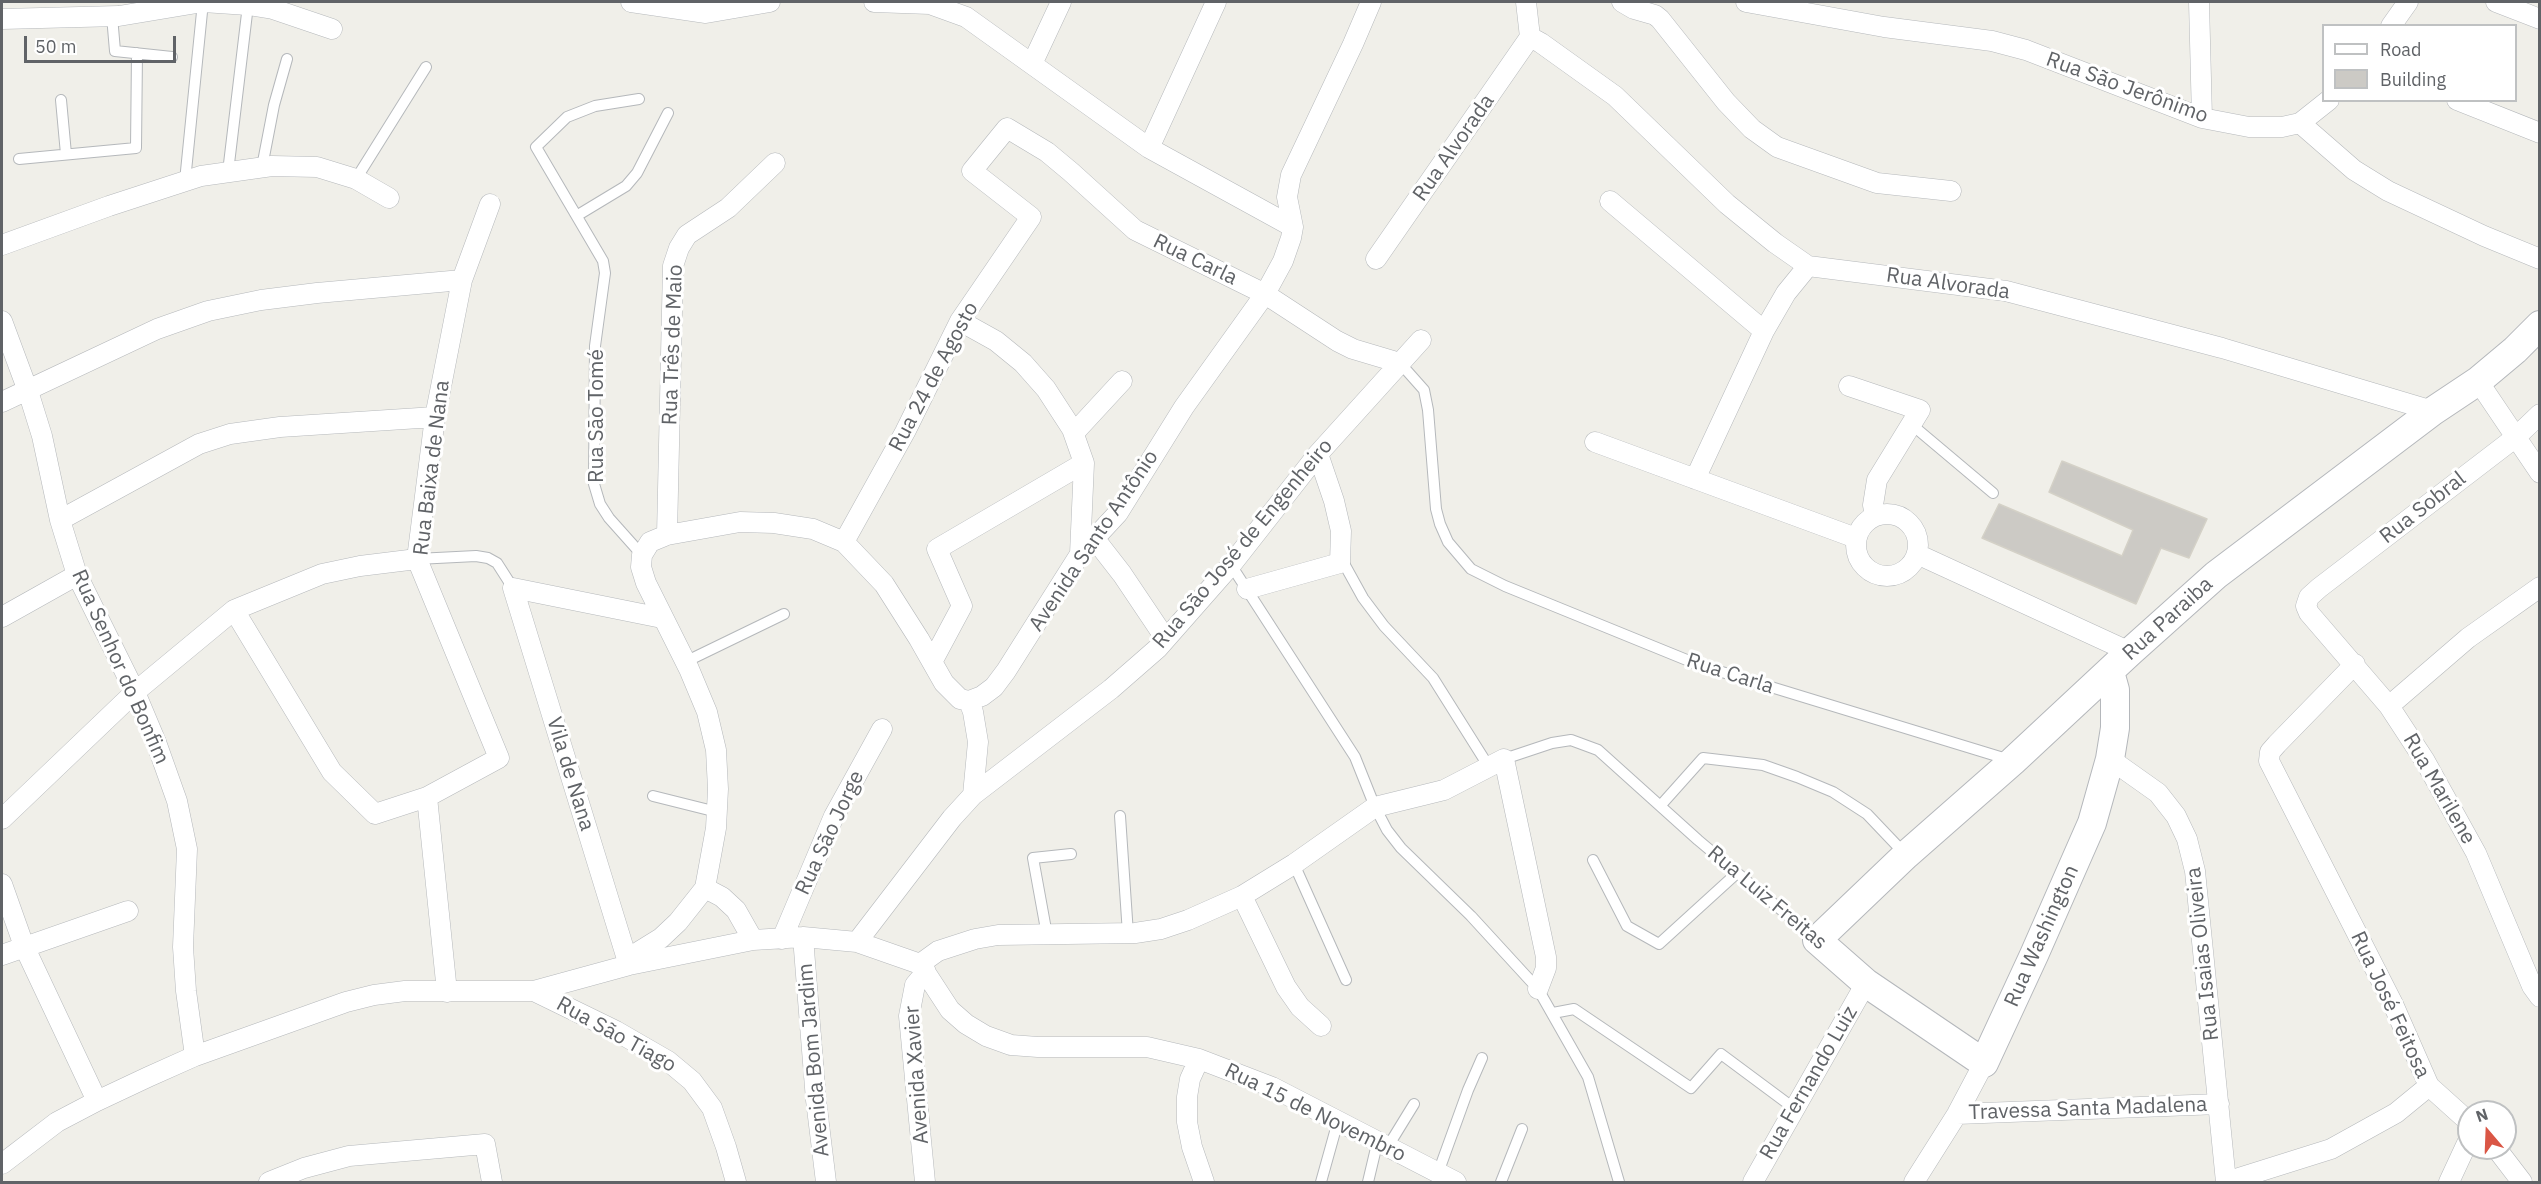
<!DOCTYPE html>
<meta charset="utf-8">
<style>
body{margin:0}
#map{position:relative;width:2541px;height:1184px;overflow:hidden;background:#f0efe9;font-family:"IBM Plex Sans",sans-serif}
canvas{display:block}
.frame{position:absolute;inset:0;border:3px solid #606367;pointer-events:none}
.legend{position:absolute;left:2322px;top:24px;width:195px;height:78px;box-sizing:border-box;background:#fff;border:2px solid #bfc1c2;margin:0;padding:8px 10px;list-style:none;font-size:18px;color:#606367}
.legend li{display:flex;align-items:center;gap:12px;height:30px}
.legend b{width:30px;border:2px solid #bfc1c2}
.north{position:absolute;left:2457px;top:1100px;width:60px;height:60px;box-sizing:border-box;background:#fff;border:2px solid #bfc1c2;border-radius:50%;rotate:341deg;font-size:16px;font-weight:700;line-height:24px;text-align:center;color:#606367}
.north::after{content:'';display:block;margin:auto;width:21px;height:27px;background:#da5645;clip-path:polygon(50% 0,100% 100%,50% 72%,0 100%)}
.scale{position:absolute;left:24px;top:36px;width:152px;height:27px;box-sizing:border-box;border:3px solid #606367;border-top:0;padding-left:8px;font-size:18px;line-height:21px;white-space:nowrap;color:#606367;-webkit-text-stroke:4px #fff;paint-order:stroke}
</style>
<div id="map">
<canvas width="2541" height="1184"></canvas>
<div class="frame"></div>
<ul class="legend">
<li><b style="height:8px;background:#fff"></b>Road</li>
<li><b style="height:16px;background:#cccac5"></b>Building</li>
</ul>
<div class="north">N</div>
<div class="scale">50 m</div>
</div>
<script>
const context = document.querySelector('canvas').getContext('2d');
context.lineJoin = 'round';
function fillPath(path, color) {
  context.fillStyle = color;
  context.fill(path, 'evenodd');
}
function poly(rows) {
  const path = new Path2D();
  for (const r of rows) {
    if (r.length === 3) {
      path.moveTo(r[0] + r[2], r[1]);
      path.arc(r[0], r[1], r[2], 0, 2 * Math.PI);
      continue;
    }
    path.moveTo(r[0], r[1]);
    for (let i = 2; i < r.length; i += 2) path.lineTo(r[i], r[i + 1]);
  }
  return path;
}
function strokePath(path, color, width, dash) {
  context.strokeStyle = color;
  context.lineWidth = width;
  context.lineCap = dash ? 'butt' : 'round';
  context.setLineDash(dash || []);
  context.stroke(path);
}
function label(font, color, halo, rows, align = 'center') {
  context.font = font + ' "IBM Plex Sans",sans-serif';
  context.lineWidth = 6;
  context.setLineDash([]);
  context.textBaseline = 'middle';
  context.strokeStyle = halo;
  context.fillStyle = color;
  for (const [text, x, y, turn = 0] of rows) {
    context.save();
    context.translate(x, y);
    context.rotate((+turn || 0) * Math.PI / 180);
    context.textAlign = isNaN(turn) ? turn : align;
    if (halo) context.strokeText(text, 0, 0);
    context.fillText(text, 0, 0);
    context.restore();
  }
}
const building = poly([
 [2062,461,2207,519,2189,558,2161,548,2136,604,1982,538,1999,504,2122,556,2133,530,2049,492,2062,461]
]);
fillPath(building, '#cccac5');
strokePath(building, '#d4d1c7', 1.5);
const lane = poly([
 [112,16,115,51,172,57],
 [639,99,595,106,567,117,536,147,603,261,605,273,595,346,594,484,600,504,609,518,642,555],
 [61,100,66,154],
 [19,159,136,148,137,53],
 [262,167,274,105,287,59],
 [228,172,248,5],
 [356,179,426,67],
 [185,181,203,2],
 [578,215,626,186,637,173,668,113],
 [1400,363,1424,390,1428,410,1436,509,1440,524,1448,542,1471,569,1505,586,1699,665,2010,760],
 [1911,424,1993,493],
 [417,559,476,556,488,558,497,563,513,588],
 [1342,560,1363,598,1384,626,1433,678,1489,767],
 [1231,565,1355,757,1375,807,1387,830,1401,848,1471,916,1538,989,1588,1077,1619,1182],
 [685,662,784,614],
 [1504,759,1552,743,1571,740,1598,750,1698,840,1817,940],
 [653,796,717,812],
 [1661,805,1703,758,1763,765,1797,777,1833,792,1867,814,1906,855],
 [1120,816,1128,934],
 [1593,860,1627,926,1659,944,1737,873],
 [1294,864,1346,980],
 [1047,935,1033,858,1071,854],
 [1553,1013,1574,1009,1691,1088,1721,1054,1795,1109],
 [1387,1148,1414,1104],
 [1438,1173,1468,1090,1482,1058],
 [1321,1182,1338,1121],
 [1368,1182,1377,1144],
 [1501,1182,1522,1129]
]);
const street = poly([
 [631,2,706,13,770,2],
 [874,2,930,4,966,17,1149,148,1293,227],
 [1622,2,1634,9,1655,15,1660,19,1726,102,1752,129,1777,147,1877,183,1951,191],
 [1746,2,1884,27,1992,41,2026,50,2202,118,2249,127,2282,127,2300,123,2329,100],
 [2199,2,2202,118],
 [2496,2,2540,19],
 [2,19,119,16,203,2,248,5,273,9,332,29],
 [2391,26,2408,2],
 [1530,37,1541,43,1615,96,1727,204,1775,243,1808,266,2006,291,2222,348,2433,411],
 [1032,64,1061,2],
 [2457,100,2540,133],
 [2300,123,2354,170,2388,191,2484,236,2540,259],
 [1149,148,1216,2],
 [1610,201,1764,331],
 [2,245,109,206,201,176,272,166,317,167,356,179,389,198],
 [1376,259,1530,37,1526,2],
 [2,321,28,391,42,436,60,520,77,575,135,692,156,742,177,801,187,849,183,947,186,991,195,1056],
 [960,321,996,341,1023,363,1046,389,1072,429,1084,463,1080,554],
 [2478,381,2540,473],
 [1849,386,1920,410,1877,480,1873,505,1875,516],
 [2,402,157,329,208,311,261,300,317,293,462,280],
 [2540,414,2516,437,2319,588,2309,597,2306,606,2309,613,2389,706,2425,761,2476,853,2532,986,2540,997],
 [1074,433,1122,381],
 [1595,442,1856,538],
 [1695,479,1764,331,1786,293,1808,266],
 [1887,545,31],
 [60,520,199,444,230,434,280,427,435,417],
 [667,535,673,266,679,248,687,235,728,208,775,163],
 [1094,538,1122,574,1165,638],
 [844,542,905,432,960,321,1031,217,972,171,1007,128,1047,152,1071,172,1135,230,1265,294,1337,341,1353,349,1400,363],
 [1917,554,2130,652],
 [1247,589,1340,563,1341,531,1334,501,1318,454],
 [234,610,332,772,375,814,427,797,499,758,417,559,435,417,462,280,490,204],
 [2,617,77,575],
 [932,662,962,606,937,549,1084,463],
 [2355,664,2277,744,2270,752,2269,761,2393,1004,2429,1086,2469,1122],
 [969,701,982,696,994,687,1006,671,1080,554,1118,513,1184,407,1265,294,1283,261,1291,238,1293,227,1287,197,1291,175,1353,44,1371,2],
 [969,701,973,712,978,742,973,795],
 [2389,706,2468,638,2540,587],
 [2110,759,2158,793,2176,816,2187,839,2195,871,2226,1182,2331,1149,2396,1113,2429,1086],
 [427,797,447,992],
 [2,819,135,692,234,610,322,574,360,566,417,559],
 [2,884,24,946,97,1101],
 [705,888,722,897,736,910,753,940],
 [1242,896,1286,987,1300,1007,1321,1026],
 [803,937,816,1100,826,1182],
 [782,939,834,816,882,729],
 [857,942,952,818,973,795,1111,689,1158,648,1231,565,1318,454,1421,340],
 [2,955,128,911],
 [627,959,513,588,662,618],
 [628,962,627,959,661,938,678,922,705,888,716,828,718,789,716,750,707,712,689,669,646,583,641,567,642,555,650,542,667,535,740,522,774,523,813,529,844,542,884,584,919,639,944,683,960,699,969,701],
 [920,964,938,951,975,939,998,935,1135,933,1161,929,1188,920,1242,896,1294,864,1375,807,1444,790,1504,759,1546,957,1546,968,1538,989],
 [920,964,950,1010,966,1024,986,1036,1011,1045,1038,1047,1147,1047,1199,1059,1272,1087,1456,1182],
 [534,991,616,1031,668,1061,692,1081,712,1108,726,1147,736,1182],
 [1199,1059,1190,1079,1187,1097,1187,1122,1192,1147,1204,1182],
 [1957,1114,2219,1104],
 [2496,1148,2522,1182],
 [2,1164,57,1122,97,1101,148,1077,195,1056,346,1002,374,995,405,991,534,991,629,965,753,940,803,937,857,942,920,964],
 [269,1182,304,1168,349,1156,485,1144,492,1182],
 [925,1182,909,1016,915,985,926,972],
 [1753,1182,1866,983],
 [1914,1182,1957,1114,1984,1063],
 [2449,1182,2469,1139]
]);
const secondary = poly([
 [2110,672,2115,690,2115,728,2110,759,2092,823,2034,955,1984,1063,1866,983,1817,940,1906,855,2013,761,2130,652,2216,575,2433,411,2478,381,2515,350,2540,325]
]);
strokePath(lane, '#b5b8bb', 12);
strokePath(street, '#b5b8bb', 21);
strokePath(secondary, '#b4b7bb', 30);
strokePath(lane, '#fff', 10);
strokePath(street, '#fff', 20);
strokePath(secondary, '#fff', 28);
label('21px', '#606367', '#fff', [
 ["Rua São Jerônimo",2127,88,20],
 ["Rua Alvorada",1454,148,-55],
 ["Rua Carla",1195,260,26],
 ["Rua Alvorada",1948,284,8],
 ["Rua Três de Maio",673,345,-88],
 ["Rua 24 de Agosto",934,377,-62],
 ["Rua São Tomé",597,416,-90],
 ["Rua Baixa de Nana",432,468,-83],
 ["Rua Sobral",2423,508,-38],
 ["Avenida Santo Antônio",1094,541,-56],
 ["Rua São José de Engenheiro",1243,544,-50],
 ["Rua Paraiba",2168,619,-42],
 ["Rua Senhor do Bonfim",120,667,66],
 ["Rua Carla",1730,674,18],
 ["Vila de Nana",570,774,73],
 ["Rua Marilene",2439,789,60],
 ["Rua São Jorge",830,833,-65],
 ["Rua Luiz Freitas",1767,898,40],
 ["Rua Washington",2042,936,-66],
 ["Rua Isaias Oliveira",2203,954,-96],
 ["Rua José Feitosa",2390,1005,65],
 ["Rua São Tiago",616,1035,29],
 ["Avenida Bom Jardim",814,1060,-95],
 ["Avenida Xavier",917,1075,-94],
 ["Rua Fernando Luiz",1809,1083,-60],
 ["Travessa Santa Madalena",2088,1109,-2],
 ["Rua 15 de Novembro",1315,1113,26]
]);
</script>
